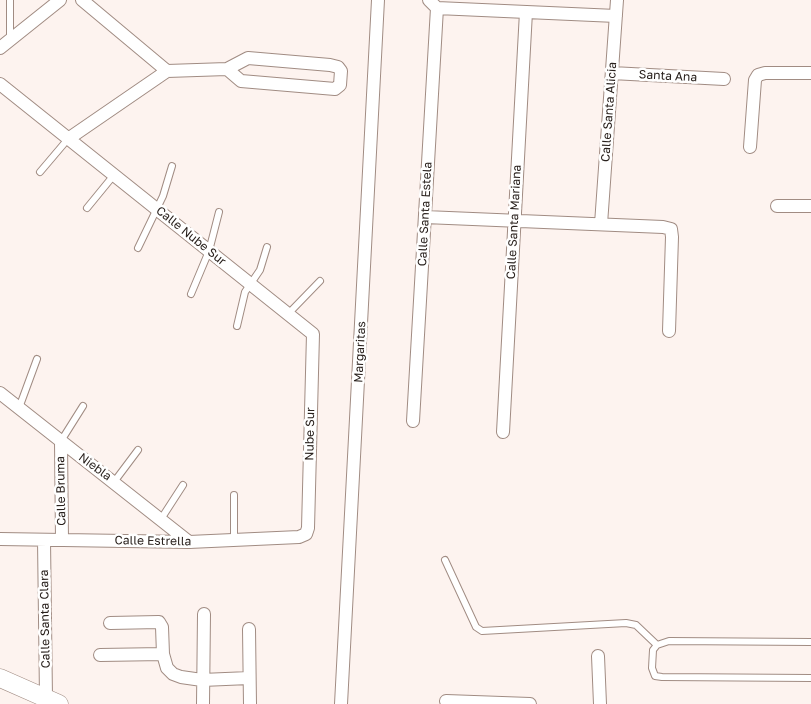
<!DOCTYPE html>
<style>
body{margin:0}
canvas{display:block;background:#fdf3ef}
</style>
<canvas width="811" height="704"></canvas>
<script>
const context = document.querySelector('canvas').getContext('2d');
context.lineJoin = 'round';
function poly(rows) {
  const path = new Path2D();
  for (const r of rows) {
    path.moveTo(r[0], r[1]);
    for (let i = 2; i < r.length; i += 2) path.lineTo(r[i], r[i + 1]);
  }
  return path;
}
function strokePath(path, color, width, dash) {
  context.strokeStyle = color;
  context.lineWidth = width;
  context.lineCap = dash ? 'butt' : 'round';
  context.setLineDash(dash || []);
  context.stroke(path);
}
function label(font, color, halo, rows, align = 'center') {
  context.font = font + ' "Golos Text",sans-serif';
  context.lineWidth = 5;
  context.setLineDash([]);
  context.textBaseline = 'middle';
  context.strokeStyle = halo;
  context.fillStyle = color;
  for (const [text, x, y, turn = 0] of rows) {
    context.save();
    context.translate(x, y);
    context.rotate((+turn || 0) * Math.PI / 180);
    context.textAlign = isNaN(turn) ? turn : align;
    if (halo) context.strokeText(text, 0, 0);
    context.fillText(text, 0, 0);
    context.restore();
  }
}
const service = poly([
 [10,39,10,0],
 [40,172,68,139],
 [87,208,114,175],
 [138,248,163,196,172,166],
 [191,294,209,251,219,212],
 [288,314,320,281],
 [237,326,245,292,260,270,267,247],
 [19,408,37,359],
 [61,441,83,406],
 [114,482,138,450],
 [161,519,183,485],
 [234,540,234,495],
 [445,560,476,627,482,631,626,623,636,625,657,645],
 [811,642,669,641,657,645,653,650,652,668,655,676,662,677,811,678]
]);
const minor = poly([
 [82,0,167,71],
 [429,0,437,8,616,16],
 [0,48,60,0],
 [167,71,227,69,248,58,330,65,338,67,341,71,340,85,335,89,241,81,227,69],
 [612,73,724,79],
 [0,84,313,334,308,528,306,534,299,537,189,542,0,539],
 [68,139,167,71],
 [750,147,755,80,758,75,765,73,811,73],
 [777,206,811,206],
 [425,217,663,227,671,229,672,237,669,331],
 [601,224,617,0],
 [0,393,189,542],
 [413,421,437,8],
 [503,432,526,12],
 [61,442,62,540],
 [44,540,46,698],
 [110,623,159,622,162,627,163,654],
 [249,629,250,704],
 [100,655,163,654,167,668,173,674,181,677,202,680,249,678],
 [598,656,600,704],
 [446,701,530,704],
 [203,704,204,614],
 [341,704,378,0]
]);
const secondary = poly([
 [0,678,59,704]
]);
strokePath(service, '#a18c83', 8);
strokePath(minor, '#a18c83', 14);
strokePath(secondary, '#a18c83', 19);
strokePath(service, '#fff', 6);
strokePath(minor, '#fff', 12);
strokePath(secondary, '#fff', 18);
label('12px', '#29211d', '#fff', [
 ["Santa Ana",668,76,3],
 ["Calle Santa Alicia",609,112,-86],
 ["Calle Santa Estela",425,214,-87],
 ["Calle Santa Mariana",514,222,-87],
 ["Calle Nube Sur",191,236,39],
 ["Margaritas",360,352,-87],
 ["Nube Sur",310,434,-89],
 ["Niebla",95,467,36],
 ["Calle Bruma",61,491,-91],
 ["Calle Estrella",153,541,1],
 ["Calle Santa Clara",45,619,-91]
]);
</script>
